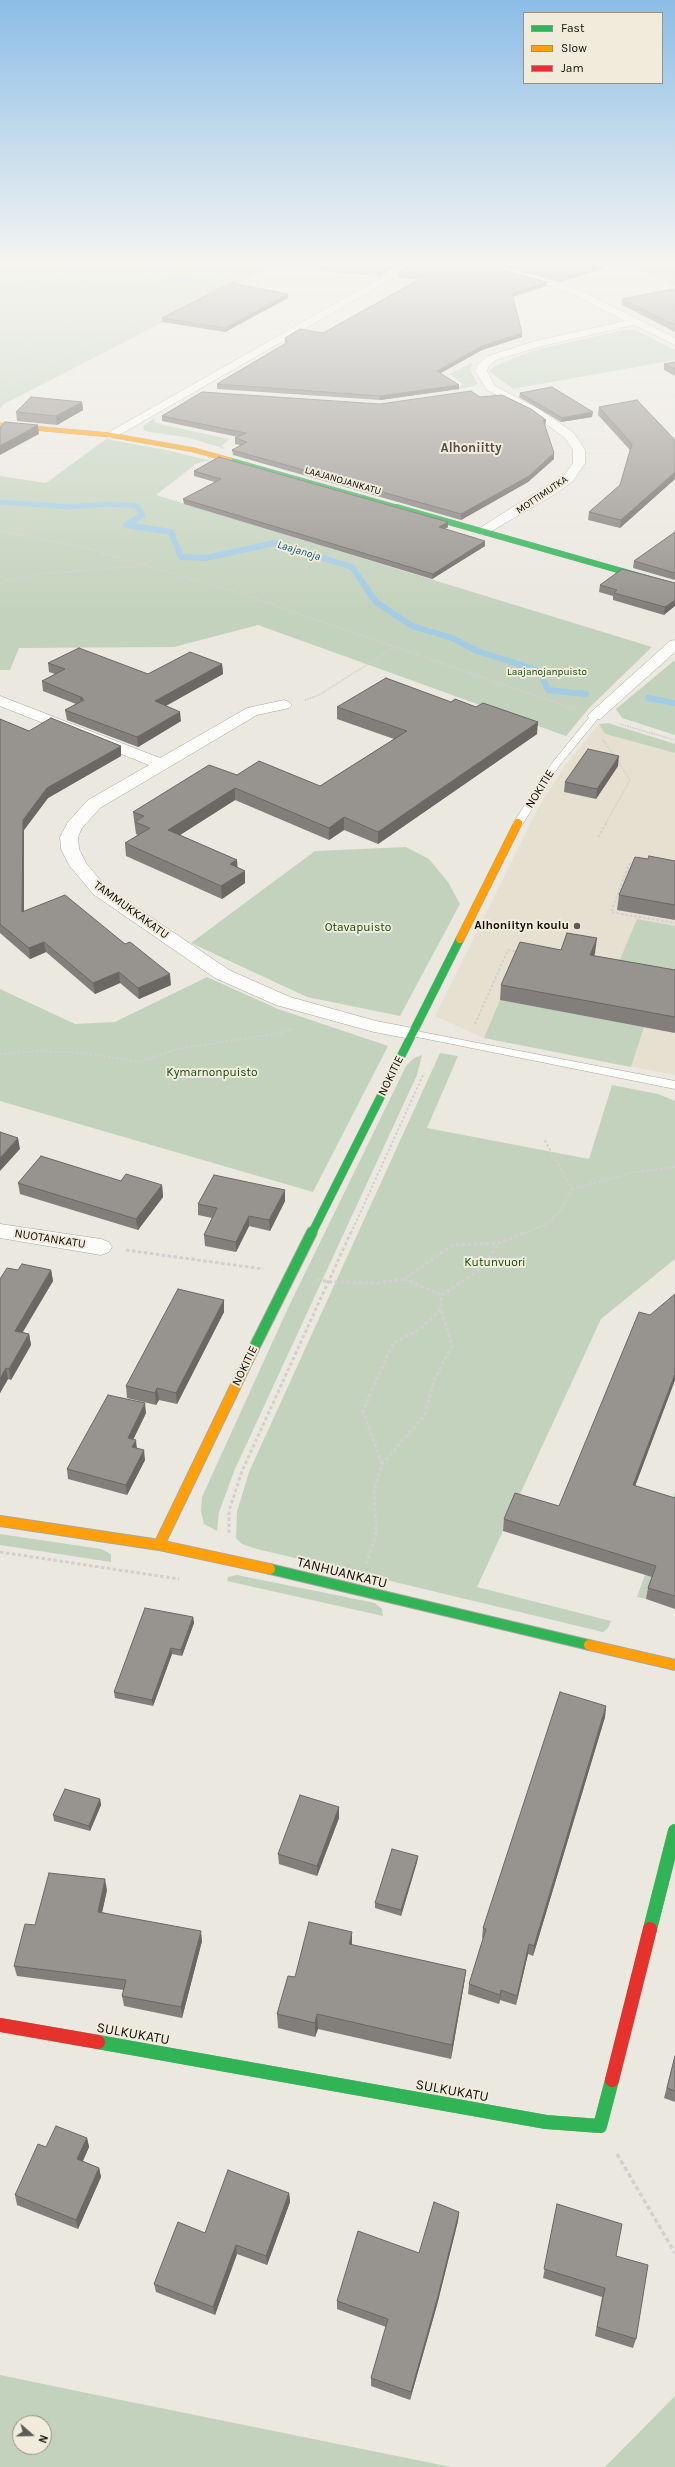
<!DOCTYPE html>
<style>
body{margin:0}
#map{position:relative;width:675px;height:2467px;overflow:hidden;background:#ebe8e0;font-family:Karla,sans-serif}
canvas{display:block}
.legend{position:absolute;left:523px;top:12px;width:140px;height:72px;box-sizing:border-box;background:#f0ebdb;border:1px solid #969287;margin:0;padding:5px 7px;list-style:none;font-size:12px;color:#0f0d08}
.legend li{display:flex;align-items:center;gap:8px;height:20px}
.legend b{width:20px;border:1px solid #969287}
.north{position:absolute;left:12px;top:2415px;width:40px;height:40px;box-sizing:border-box;background:#f0ebdb;border:1px solid #969287;border-radius:50%;rotate:110deg;font-size:11px;font-weight:700;line-height:16px;text-align:center;color:#0f0d08}
.north::after{content:'';display:block;margin:auto;width:14px;height:18px;background:#5c5a54;clip-path:polygon(50% 0,100% 100%,50% 72%,0 100%)}
</style>
<div id="map">
<canvas width="675" height="2467"></canvas>
<ul class="legend">
<li><b style="height:5px;background:#30b455"></b>Fast</li>
<li><b style="height:5px;background:#ff9f0a"></b>Slow</li>
<li><b style="height:5px;background:#e5322d"></b>Jam</li>
</ul>
<div class="north">N</div>
</div>
<script>
const context = document.querySelector('canvas').getContext('2d');
context.lineJoin = 'round';
function fillPath(path, color) {
  context.fillStyle = color;
  context.fill(path, 'evenodd');
}
function poly(rows) {
  const path = new Path2D();
  for (const r of rows) {
    path.moveTo(r[0], r[1]);
    for (let i = 2; i < r.length; i += 2) path.lineTo(r[i], r[i + 1]);
  }
  return path;
}
function strokePath(path, color, width, dash) {
  context.strokeStyle = color;
  context.lineWidth = width;
  context.lineCap = dash ? 'butt' : 'round';
  context.setLineDash(dash || []);
  context.stroke(path);
}
function label(font, color, halo, rows, align = 'center') {
  context.font = font + ' Karla,sans-serif';
  context.lineWidth = 4;
  context.setLineDash([]);
  context.textBaseline = 'middle';
  context.strokeStyle = halo;
  context.fillStyle = color;
  for (const [text, x, y, turn = 0] of rows) {
    context.save();
    context.translate(x, y);
    context.rotate((+turn || 0) * Math.PI / 180);
    context.textAlign = isNaN(turn) ? turn : align;
    if (halo) context.strokeText(text, 0, 0);
    context.fillText(text, 0, 0);
    context.restore();
  }
}
fillPath(poly([
 [599,724,605,734,675,753,675,1075,484,1038,435,1016,538,808,565,766]
]), '#e5e0cf');
fillPath(poly([
 [0,266,272,266,4,404,0,409],
 [631,266,675,266,675,286],
 [623,330,636,330,675,350,675,360,513,389,489,371,497,365,535,350],
 [472,363,470,371,478,384,475,386,457,389,463,384,449,374],
 [156,417,154,421,159,424,229,439,222,446,225,449,190,438,144,431,143,426],
 [106,439,166,450,216,462,205,461,196,464,156,495,652,647,589,708,566,736,258,625,174,647,19,648,10,670,0,670,0,476,46,483],
 [675,660,675,735,622,718,616,709],
 [608,723,675,744,675,753,605,734,599,724],
 [406,847,429,859,448,882,460,904,400,1016,307,997,191,943,315,851],
 [637,919,675,926,675,972,619,962],
 [207,977,278,1009,388,1046,313,1192,0,1101,0,989,75,1024,115,1022],
 [500,1000,644,1027,631,1067,484,1038],
 [440,1053,458,1056,427,1128,589,1159,612,1085,658,1094,675,1101,675,1259,601,1319,477,1587,611,1621,608,1628,603,1632,253,1548,242,1544,236,1538,237,1512,249,1472],
 [422,1055,417,1075,235,1469,219,1512,217,1531,204,1524,201,1511,202,1497,288,1308,406,1066,414,1058],
 [675,1492,675,1514,646,1599,637,1597],
 [0,1534,101,1549,111,1554,111,1562,0,1545],
 [237,1575,375,1603,382,1609,383,1616,227,1581,228,1577],
 [0,2375,77,2391,451,2467,0,2467],
 [20,2423,44,2423,44,2447,20,2447],
 [675,2396,675,2467,605,2467]
]), '#c3d2bd');
strokePath(poly([
 [160,266,177,282,224,266],
 [0,502,70,507,109,504,137,506,138,508]
]), '#a2cbe4', 5);
strokePath(poly([
 [138,507,142,515,126,525,171,532,181,557,206,558,274,543,352,567,376,602,412,626,452,638,477,651,540,671,548,690,586,694],
 [648,698,675,703]
]), '#a2cbe4', 6);
const lane = poly([
 [592,714,600,716,559,766,522,825,514,825,513,823,552,763,592,714],
 [411,1030,675,1081,675,1089,407,1035,405,1033,407,1031,411,1030]
]);
const street = poly([
 [401,266,414,266,114,438,110,439,104,435,401,266],
 [477,266,496,266,549,279,584,292,675,338,675,345,634,325,542,346,496,360,489,366,487,371,495,386,539,409,574,433,585,450,585,463,573,481,557,493,483,536,476,532,478,529,564,475,573,463,573,450,565,438,531,413,487,390,475,371,478,364,488,356,535,341,625,321,576,296,542,283,477,266],
 [675,640,675,652,600,719,590,719,587,716,590,713,670,641,675,640],
 [0,696,160,758,247,708,284,700,289,702,292,705,289,708,257,715,100,808,82,828,78,837,79,849,86,863,105,886,229,970,290,997,376,1021,418,1029,421,1033,418,1037,411,1039,374,1032,276,1005,215,978,93,894,69,865,61,849,60,837,68,822,88,800,149,765,0,706,0,696],
 [0,1224,101,1239,109,1242,112,1247,109,1252,101,1255,0,1238,0,1224]
]);
const fastFar4 = poly([
 [230,460,400,508]
]);
const fastFar3 = poly([
 [396,507,675,586]
]);
const fastFar2 = poly([
 [312,1233,460,939]
]);
const fastFar1 = poly([
 [253,1350,312,1232],
 [270,1569,589,1645]
]);
const fast = poly([
 [650,1929,675,1831],
 [98,2042,546,2122,600,2126,612,2080]
]);
const slowFar2 = poly([
 [0,425,110,435,194,450,230,460]
]);
const slowFar1 = poly([
 [460,939,518,823]
]);
const slow = poly([
 [0,1521,159,1545,270,1569],
 [159,1545,253,1350],
 [589,1645,675,1665]
]);
const jam = poly([
 [0,2025,98,2042],
 [612,2080,650,1929]
]);
strokePath(lane, '#a8a59f', 1);
strokePath(street, '#a8a59f', 1);
strokePath(fastFar4, '#a8a59f', 5);
strokePath(fastFar3, '#a8a59f', 6);
strokePath(fastFar2, '#a8a59f', 9);
strokePath(fastFar1, '#a8a59f', 12);
strokePath(fast, '#a8a59f', 14);
strokePath(slowFar2, '#a8a59f', 5);
strokePath(slowFar1, '#a8a59f', 9);
strokePath(slow, '#a8a59f', 12);
strokePath(jam, '#a8a59f', 14);
strokePath(poly([
 [142,266,159,283,182,295],
 [0,294,13,293,58,276,74,266],
 [15,349,50,362],
 [0,350,14,349,51,334,83,315,90,303,90,290,79,281,58,276],
 [0,390,34,370,241,266],
 [0,531,82,547,230,590,574,709],
 [0,583,38,574,142,566],
 [305,700,319,695,395,647],
 [620,724,675,740],
 [603,740,615,757],
 [606,823,630,780,618,761]
]), '#d2d0ce', 1.5, [1.5, 1]);
strokePath(poly([
 [598,837,607,822],
 [635,865,629,864,611,912,675,923],
 [475,1024,508,950,519,952],
 [0,1054,39,1051,85,1053,139,1062,177,1049,281,1033,293,1028],
 [572,1189,635,1172,675,1167],
 [351,1233,424,1073],
 [524,1233,547,1224,561,1210,572,1189,544,1139]
]), '#d2d0ce', 2, [2.5, 2]);
strokePath(poly([
 [126,1250,263,1269],
 [317,1279,329,1282,377,1283,404,1279,453,1245,500,1243,526,1232],
 [404,1279,442,1295],
 [382,1464,363,1411,393,1343,419,1330,441,1309,442,1295,478,1271,500,1243],
 [229,1533,229,1511,242,1471,351,1232],
 [0,1552,179,1579],
 [366,1564,376,1534,374,1491,382,1464,425,1415,433,1382,452,1345,441,1309]
]), '#d2d0ce', 3, [3.5, 2.5]);
strokePath(poly([
 [617,2154,675,2253]
]), '#d2d0ce', 3.5, [4.5, 3]);
fillPath(lane, '#fcfcfa');
fillPath(street, '#fcfcfa');
strokePath(fastFar4, '#30b455', 4.5);
strokePath(fastFar3, '#30b455', 6);
strokePath(fastFar2, '#30b455', 8);
strokePath(fastFar1, '#30b455', 10);
strokePath(fast, '#30b455', 14);
strokePath(slowFar2, '#ff9f0a', 4.5);
strokePath(slowFar1, '#ff9f0a', 8);
strokePath(slow, '#ff9f0a', 10);
strokePath(jam, '#e5322d', 14);
fillPath(poly([
 [320,266,397,266,380,276,319,271,319,267],
 [503,266,604,266,604,268,560,282],
 [397,273,547,282,546,286,513,297,522,333,522,337,482,350,441,373,459,389,380,400,217,389,217,384,286,343,285,342,285,338,323,333,419,279,397,278],
 [675,290,675,332,622,305,622,299],
 [288,298,225,332,162,322,162,318],
 [675,362,675,376,664,370,664,364],
 [520,393,592,417,561,422,519,397],
 [480,397,546,420,545,425,545,426,554,459,528,482,461,520,233,455,232,450,240,445,235,444,235,438,238,437,162,421,162,416,380,404],
 [82,402,83,410,57,425,17,421,16,412],
 [599,407,675,440,675,479,620,528,588,520,589,512,620,485,630,450,598,415],
 [194,471,448,527,445,529,485,546,432,579,184,504,183,499,215,482,194,476],
 [675,532,675,580,633,568,634,561],
 [675,583,664,615,613,600,613,596,599,592,600,585],
 [48,663,148,674,222,664,223,674,166,706,181,721,138,747,67,720,65,710,76,704,43,691,42,681,55,674,49,672],
 [337,707,537,734,378,844,344,830,329,840,235,800,180,835,237,860,237,867,245,871,245,883,222,899,126,856,125,843,138,835,136,834,133,812,237,775,320,786,394,739,337,719],
 [0,719,29,731,121,756,48,798,24,830,24,912,171,985,139,999,120,983,95,994,46,952,30,959,0,933],
 [618,766,596,799,564,792,565,782],
 [648,859,675,861,675,920,617,910,619,895],
 [561,950,595,953,594,956,675,970,675,1033,500,1000,501,985],
 [121,1181,162,1185,163,1197,138,1230,20,1194,18,1183],
 [285,1201,270,1231,249,1226,236,1252,205,1246,204,1235,212,1218,198,1215,198,1204],
 [18,1270,51,1270,53,1281,22,1332,29,1334,31,1345,11,1380,8,1379,0,1393,0,1279],
 [224,1300,224,1312,177,1404,159,1400,156,1405,127,1398,126,1386],
 [650,1315,675,1380,635,1486,675,1498,675,1609,646,1599,648,1588,652,1577,503,1531,504,1519,559,1506],
 [146,1413,133,1440,137,1448,145,1460,127,1495,68,1479,67,1469],
 [193,1617,194,1623,182,1656,172,1654,153,1706,115,1698,114,1692],
 [606,1706,605,1717,533,1956,528,1954,516,2005,500,2000,499,2004,468,1994,469,1984,483,1938,482,1938,483,1928],
 [100,1799,101,1805,90,1831,54,1821,53,1815],
 [339,1807,339,1818,317,1876,279,1864,278,1854],
 [418,1856,417,1862,401,1916,375,1908,375,1903],
 [107,1890,102,1912,202,1941,182,2018,124,2006,122,1996,124,1990,17,1976,14,1966],
 [352,1945,466,1970,464,1984,451,2059,318,2029,315,2037,278,2028,277,2014,295,1977],
 [675,2055,675,2102,664,2098],
 [87,2138,89,2147,83,2161,99,2168,101,2177,78,2229,17,2205,15,2195,46,2147],
 [289,2193,290,2202,267,2265,237,2254,215,2315,156,2292,154,2284,205,2233],
 [557,2204,616,2256,636,2339,633,2348,595,2336,602,2297,543,2278],
 [459,2212,458,2221,437,2305,410,2400,371,2386,371,2378,386,2327,337,2309,337,2301,419,2253]
]), '#827e7b');
fillPath(poly([
 [390,266,397,266,380,276,380,272],
 [596,266,604,266,604,268,560,282,560,278],
 [547,282,546,286,512,297,512,293],
 [288,294,288,298,225,332,225,328],
 [522,333,522,337,482,350,437,375,437,371,482,346],
 [459,385,459,389,380,400,380,396],
 [82,402,83,410,57,425,56,416],
 [593,412,592,417,561,422,562,418],
 [543,420,546,420,545,425,542,426],
 [38,425,39,434,0,455,0,446],
 [554,453,554,459,528,482,461,520,461,514],
 [675,472,675,479,620,528,621,520],
 [448,522,448,527,439,532,439,527],
 [485,541,485,546,432,579,433,574],
 [675,600,675,606,664,615,665,607],
 [222,664,223,674,156,711,155,701],
 [180,712,181,721,138,747,137,737],
 [538,722,537,734,378,844,378,832],
 [121,746,121,756,48,798,24,830,24,923,22,912,23,820,47,788],
 [619,756,618,766,596,799,597,789],
 [235,788,235,800,169,842,168,830],
 [344,817,344,830,329,840,329,828],
 [237,860,238,872,230,864],
 [245,871,245,883,222,899,221,886],
 [597,938,595,953,588,970,590,955],
 [44,942,46,952,30,959,29,948],
 [119,972,120,983,95,994,93,983],
 [170,974,171,985,139,999,138,988],
 [18,1138,20,1149,0,1171,0,1158],
 [162,1185,163,1197,138,1230,136,1219],
 [285,1190,285,1201,270,1231,269,1220],
 [249,1216,249,1226,236,1252,236,1242],
 [51,1270,53,1281,17,1342,15,1331],
 [224,1300,224,1312,177,1404,176,1393],
 [29,1334,31,1345,11,1380,9,1369],
 [6,1368,8,1379,0,1393,0,1379],
 [675,1374,675,1380,631,1497,633,1485],
 [157,1388,159,1400,156,1405,155,1393],
 [145,1403,146,1413,129,1448,128,1438],
 [136,1440,137,1450,132,1447],
 [144,1450,145,1460,127,1495,126,1485],
 [193,1617,194,1623,182,1656,181,1650],
 [171,1648,172,1654,153,1706,152,1700],
 [606,1706,605,1717,533,1956,534,1946],
 [100,1799,101,1805,90,1831,89,1826],
 [339,1807,339,1818,317,1876,317,1866],
 [418,1856,417,1862,401,1916,401,1910],
 [105,1879,107,1890,100,1922,98,1912],
 [201,1931,202,1941,182,2018,181,2007],
 [352,1932,352,1947,349,1944],
 [529,1944,528,1954,516,2005,517,1996],
 [466,1970,464,1984,451,2059,452,2045],
 [501,1990,500,2000,499,2004,500,1995],
 [317,2014,318,2029,315,2037,315,2023],
 [87,2138,89,2147,79,2169,77,2159],
 [99,2168,101,2177,78,2229,76,2220],
 [289,2193,290,2202,267,2265,266,2256],
 [459,2212,458,2221,437,2305,410,2400,411,2392],
 [236,2245,237,2254,215,2315,213,2307]
]), '#6a6764');
const building = poly([
 [320,266,390,266,380,272,319,267,320,266],
 [409,266,488,266,547,282,512,293,522,333,482,346,437,371,459,385,380,396,217,384,288,342,285,338,300,329,323,333,426,276,397,273,409,266],
 [518,266,596,266,560,278,518,266],
 [231,283,288,294,225,328,162,318,231,283],
 [673,289,675,290,675,325,622,299,673,289],
 [675,362,675,369,664,364,675,362],
 [552,387,593,412,562,418,520,393,552,387],
 [471,391,480,397,502,395,531,409,546,420,543,420,554,453,529,476,461,514,232,450,247,442,235,438,246,433,162,416,202,392,380,404,471,391],
 [31,397,82,402,56,416,16,412,31,397],
 [637,400,675,440,675,472,621,520,589,512,620,485,632,444,599,407,637,400],
 [5,422,38,425,0,446,0,428,5,422],
 [219,457,448,522,439,527,485,541,433,574,183,499,221,479,194,471,219,457],
 [675,532,675,573,634,561,675,532],
 [622,569,675,583,675,600,665,607,614,593,617,590,600,585,622,569],
 [79,648,148,674,190,652,222,664,155,701,180,712,137,737,65,710,84,700,80,699,83,698,42,681,65,669,48,663,79,648],
 [386,678,451,702,455,699,476,707,483,703,538,722,378,832,344,817,329,828,235,788,168,830,237,860,230,864,245,871,221,886,125,843,150,828,135,822,144,816,133,812,209,765,237,775,259,761,320,786,407,731,337,707,386,678],
 [51,718,121,746,47,788,23,820,22,912,65,895,125,944,130,942,170,974,138,988,119,972,93,983,44,942,29,948,0,924,0,719,29,731,51,718],
 [588,749,619,756,597,789,565,782,588,749],
 [649,856,675,861,675,905,619,895,635,857,648,859,649,856],
 [567,933,597,938,590,955,675,970,675,1017,501,985,520,942,561,950,567,933],
 [0,1132,18,1138,0,1158,0,1132],
 [41,1156,121,1181,126,1174,162,1185,136,1219,18,1183,41,1156],
 [214,1175,285,1190,269,1220,249,1216,236,1242,204,1235,217,1208,198,1204,214,1175],
 [22,1264,51,1270,15,1331,29,1334,9,1369,6,1368,0,1379,0,1279,7,1268,18,1270,22,1264],
 [178,1289,224,1300,176,1393,157,1388,155,1393,126,1386,178,1289],
 [675,1294,675,1374,633,1485,675,1498,675,1596,648,1588,656,1566,504,1519,515,1493,559,1506,639,1312,650,1315,675,1294],
 [108,1395,145,1403,128,1438,136,1440,132,1447,144,1450,126,1485,67,1469,108,1395],
 [145,1608,193,1617,181,1650,171,1648,152,1700,114,1692,145,1608],
 [560,1692,606,1706,534,1946,529,1944,517,1996,501,1990,500,1995,469,1984,486,1929,483,1928,560,1692],
 [65,1789,100,1799,89,1826,53,1815,65,1789],
 [300,1795,339,1807,317,1866,278,1854,300,1795],
 [392,1849,418,1856,401,1910,375,1903,392,1849],
 [49,1873,105,1879,98,1912,201,1931,181,2007,122,1996,126,1980,14,1966,25,1924,35,1925,49,1873],
 [309,1922,352,1932,349,1944,466,1970,452,2045,317,2014,315,2023,277,2014,288,1976,295,1977,309,1922],
 [675,2056,675,2091,667,2088,675,2056],
 [56,2126,87,2138,77,2159,99,2168,76,2220,15,2195,38,2144,46,2147,56,2126],
 [228,2170,289,2193,266,2256,236,2245,213,2307,154,2284,178,2222,205,2233,228,2170],
 [434,2202,459,2212,438,2296,411,2392,371,2378,388,2319,337,2301,358,2231,419,2253,434,2202],
 [557,2204,622,2224,616,2256,648,2265,636,2339,597,2327,605,2288,544,2269,557,2204]
]);
fillPath(building, '#97938f');
strokePath(building, '#6a6764', 1);
const sky = context.createLinearGradient(0, 0, 0, 612);
sky.addColorStop(0, '#8cbde6');
sky.addColorStop(0.43, '#f6f5f1');
sky.addColorStop(1, '#f6f5f100');
context.fillStyle = sky;
context.fillRect(0, 0, 675, 612);
for (const [x, y, r, color] of [
 [577,926,4,"#5c5a54"]
]) {
  const dot = new Path2D();
  dot.arc(x, y, r, 0, 2 * Math.PI);
  context.fillStyle = color;
  context.fill(dot);
  strokePath(dot, '#f0ebdb', 1.5);
}
label('10px', '#0f0d08', '#f0ebdb', [
 ["LAAJANOJANKATU",343,481,16],
 ["MOTTIMUTKA",542,495,-34]
]);
label('10px', '#104e0e', '#f0ebdb', [
 ["Laajanojanpuisto",547,672]
]);
label('italic 11px', '#035478', '#f0ebdb', [
 ["Laajanoja",299,551,17]
]);
label('12px', '#0f0d08', '#f0ebdb', [
 ["NOKITIE",540,789,-58],
 ["TAMMUKKAKATU",131,910,36],
 ["NOKITIE",391,1076,-64],
 ["NUOTANKATU",50,1239,9],
 ["NOKITIE",245,1366,-64]
]);
label('bold 12px', '#0f0d08', '#f0ebdb', [
 ["Alhoniityn koulu",569,926]
], 'right');
label('12px', '#104e0e', '#f0ebdb', [
 ["Otavapuisto",358,928],
 ["Kymarnonpuisto",212,1073],
 ["Kutunvuori",495,1263]
]);
label('bold 13px', '#534e41', '#f0ebdb', [
 ["Alhoniitty",471,448]
]);
label('14px', '#0f0d08', '#f0ebdb', [
 ["TANHUANKATU",342,1573,14],
 ["SULKUKATU",133,2034,10],
 ["SULKUKATU",452,2091,10]
]);
</script>
